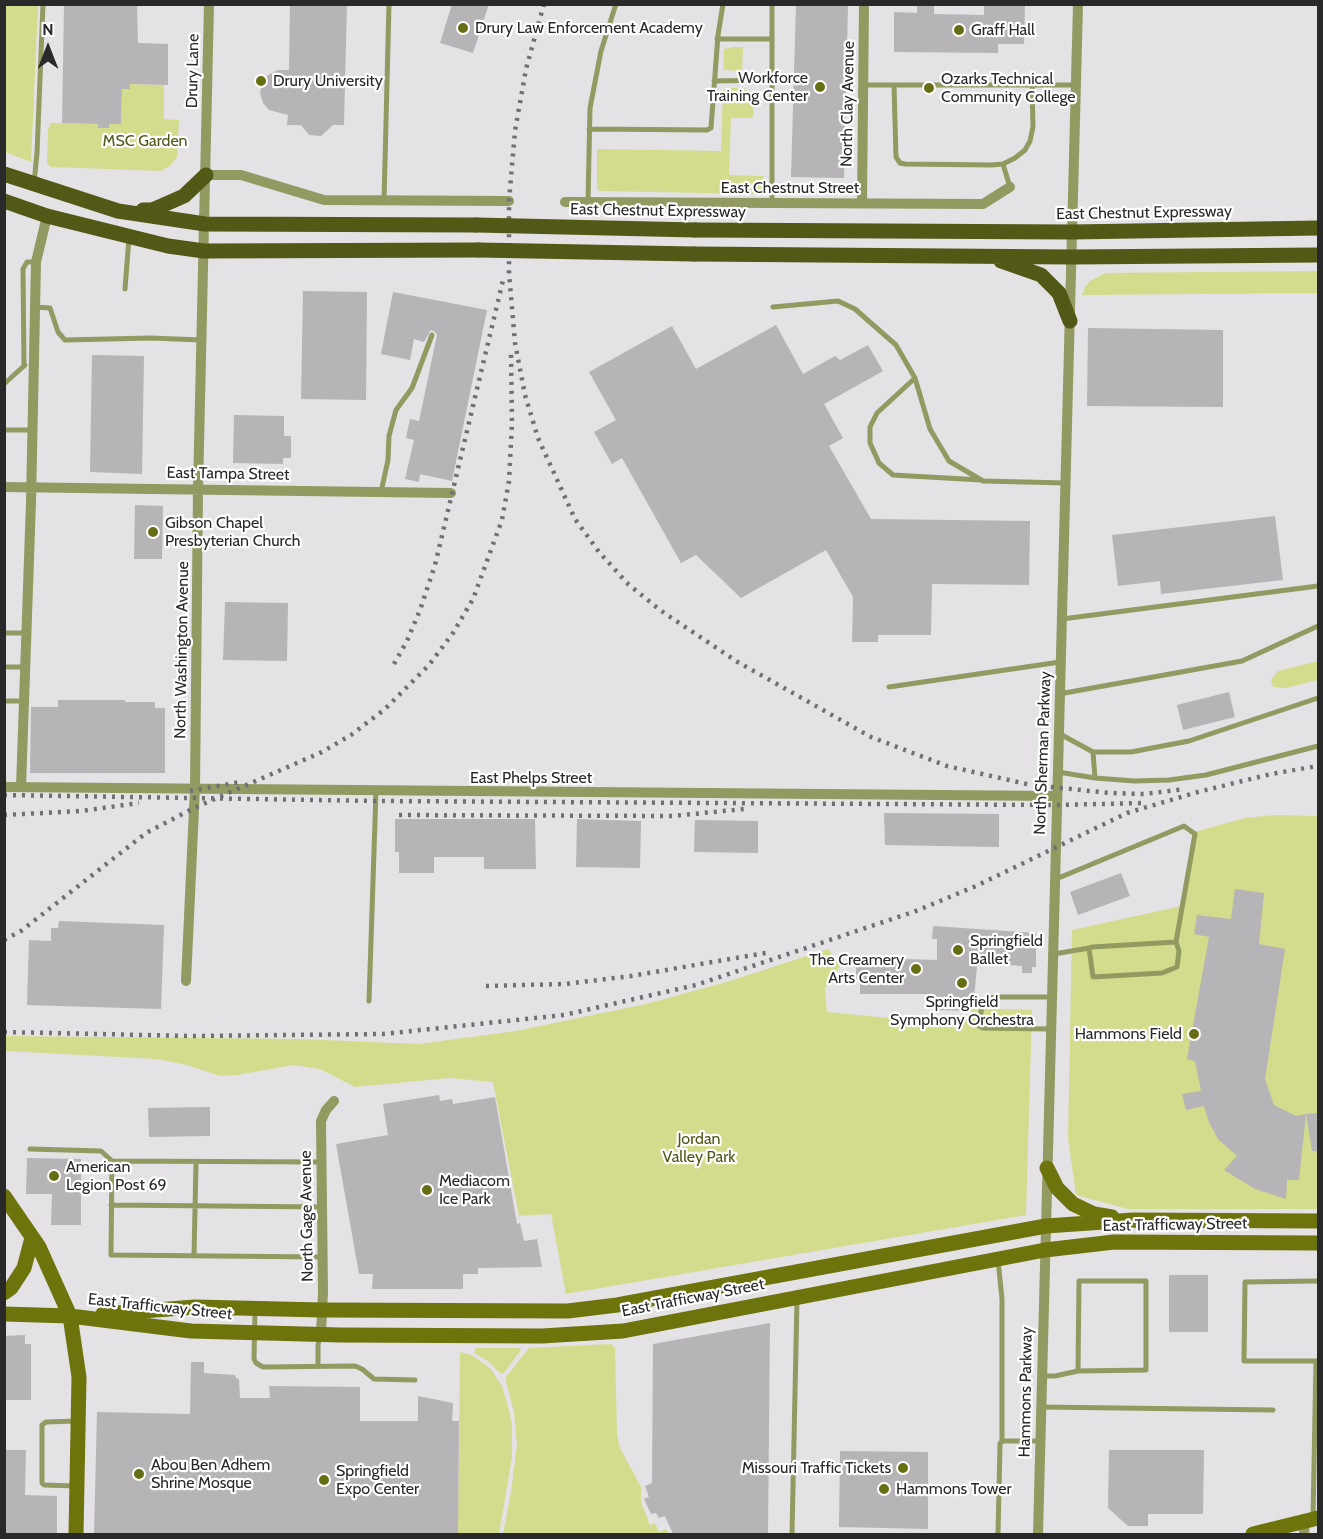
<!DOCTYPE html>
<style>
body{margin:0}
#map{position:relative;width:1323px;height:1539px;overflow:hidden;background:#e4e2e4;font-family:Cabin,sans-serif}
canvas{display:block}
.frame{position:absolute;inset:0;border:6px solid #2a292a;pointer-events:none}
.north{position:absolute;left:18px;top:18px;width:60px;height:60px;-webkit-text-stroke:4px #fff;paint-order:stroke;rotate:0deg;font-size:16px;font-weight:700;line-height:24px;text-align:center;color:#2a292a}
.north::after{content:'';display:block;margin:auto;width:21px;height:27px;background:#2a292a;clip-path:polygon(50% 0,100% 100%,50% 72%,0 100%)}
</style>
<div id="map">
<canvas width="1323" height="1539"></canvas>
<div class="frame"></div>
<div class="north">N</div>
</div>
<script>
const context = document.querySelector('canvas').getContext('2d');
context.lineJoin = 'round';
function fillPath(path, color) {
  context.fillStyle = color;
  context.fill(path, 'evenodd');
}
function poly(rows) {
  const path = new Path2D();
  for (const r of rows) {
    path.moveTo(r[0], r[1]);
    for (let i = 2; i < r.length; i += 2) path.lineTo(r[i], r[i + 1]);
  }
  return path;
}
function strokePath(path, color, width, dash) {
  context.strokeStyle = color;
  context.lineWidth = width;
  context.lineCap = dash ? 'butt' : 'round';
  context.setLineDash(dash || []);
  context.stroke(path);
}
function label(font, color, halo, rows, align = 'center') {
  context.font = font + ' Cabin,sans-serif';
  context.lineWidth = 4.5;
  context.setLineDash([]);
  context.textBaseline = 'middle';
  context.strokeStyle = halo;
  context.fillStyle = color;
  for (const [text, x, y, turn = 0] of rows) {
    context.save();
    context.translate(x, y);
    context.rotate((+turn || 0) * Math.PI / 180);
    context.textAlign = isNaN(turn) ? turn : align;
    if (halo) context.strokeText(text, 0, 0);
    context.fillText(text, 0, 0);
    context.restore();
  }
}
fillPath(poly([
 [4,5,38,5,31,162,5,152],
 [734,47,743,47,742,71,723,70,724,49],
 [130,84,164,85,164,119,179,120,177,157,171,165,161,171,51,167,47,163,48,129,51,123,98,124,98,128,108,128,109,124,121,124,122,89,129,89],
 [730,88,743,88,754,94,753,118,731,118,729,175,764,176,763,188,755,194,600,191,597,189,597,149,721,151,723,90],
 [1318,271,1318,293,1082,295,1085,287,1090,281,1105,273],
 [1318,661,1318,680,1286,688,1273,687,1271,680,1278,671],
 [1275,815,1318,816,1318,1209,1128,1209,1076,1195,1068,1138,1072,930,1182,906,1194,832,1245,818],
 [828,949,840,966,825,989,827,1012,919,1021,968,1019,972,1008,1032,1010,1026,1215,566,1294,551,1214,519,1216,493,1082,450,1078,355,1087,320,1069,294,1065,237,1075,220,1076,187,1065,157,1059,5,1051,5,1036,298,1039,419,1044,516,1031,646,1004,730,981],
 [611,1344,615,1348,617,1435,620,1448,641,1487,641,1502,650,1525,655,1523,659,1532,666,1529,669,1534,503,1534,511,1492,517,1445,514,1412,505,1378,529,1348],
 [476,1348,519,1348,521,1350,504,1373,500,1373,488,1361,474,1353],
 [460,1352,471,1355,490,1368,502,1386,509,1410,512,1424,512,1457,499,1534,458,1534]
]), '#d3dc8c');
fillPath(poly([
 [64,4,137,4,138,43,168,44,168,85,130,84,130,89,122,89,121,124,109,124,109,128,98,128,98,124,62,123],
 [290,4,347,4,344,125,333,125,321,136,309,135,301,125,287,125,288,115,269,110,263,103,260,93,262,84,268,75,278,70,289,70],
 [452,4,489,4,473,53,440,43],
 [796,4,848,5,844,178,791,177],
 [917,4,934,4,934,14,984,15,984,4,1025,4,1024,44,998,44,998,53,894,52,894,12,917,13],
 [303,291,367,292,366,400,301,399],
 [393,292,487,310,452,481,420,474,419,482,405,479,414,440,406,438,410,419,419,421,437,335,435,332,431,330,424,342,414,339,410,360,381,354],
 [776,325,803,374,835,356,840,360,868,345,883,371,824,404,843,438,829,446,871,519,1030,521,1029,585,932,584,931,635,878,635,878,642,852,642,853,597,826,550,741,598,696,555,681,563,622,458,612,464,594,432,616,420,589,372,672,326,696,369],
 [1088,328,1223,330,1223,407,1087,406],
 [92,355,144,356,142,474,90,472],
 [234,415,284,416,284,436,291,436,291,458,283,458,283,464,233,463],
 [135,505,163,506,162,559,134,559],
 [1275,516,1283,580,1161,594,1160,581,1118,586,1112,535],
 [225,602,288,603,287,661,223,660],
 [1229,692,1235,717,1183,730,1177,705],
 [58,700,125,700,125,702,155,702,155,708,165,708,165,773,30,773,31,707,58,707],
 [884,813,999,814,999,847,885,845],
 [395,819,535,819,536,869,484,869,484,857,434,857,434,873,399,873,399,852,395,852],
 [577,819,641,821,640,868,576,867],
 [695,820,758,821,758,853,694,852],
 [1121,873,1130,896,1078,915,1070,892],
 [1235,889,1264,893,1259,944,1285,949,1265,1079,1274,1105,1296,1116,1306,1114,1299,1180,1287,1180,1286,1199,1255,1189,1224,1170,1237,1156,1218,1139,1208,1120,1204,1106,1186,1110,1182,1094,1201,1091,1195,1061,1187,1059,1209,937,1194,934,1197,915,1231,919],
 [59,921,164,925,161,1009,27,1005,29,940,51,941,51,928,58,928],
 [933,926,1036,933,1036,967,1032,967,1032,973,1022,973,1022,966,991,964,977,966,974,999,968,999,968,1011,935,1010,936,999,927,998,927,994,860,994,860,980,856,980,856,965,869,965,869,958,937,960,937,939,932,939],
 [439,1095,440,1101,452,1099,453,1104,495,1097,517,1224,520,1223,524,1241,537,1239,542,1267,478,1268,478,1274,463,1274,463,1289,372,1289,373,1274,359,1274,336,1144,388,1135,383,1104],
 [210,1107,210,1136,149,1137,148,1108],
 [1318,1113,1318,1151,1312,1151,1306,1114],
 [27,1158,81,1159,81,1225,51,1225,52,1194,26,1194],
 [1169,1275,1208,1275,1208,1332,1169,1332],
 [770,1323,768,1534,673,1534,665,1516,659,1518,656,1513,651,1514,644,1499,649,1497,645,1486,652,1483,653,1344],
 [25,1335,25,1344,31,1344,31,1400,4,1400,4,1336],
 [191,1362,204,1362,204,1373,235,1375,236,1378,239,1379,240,1398,270,1398,269,1386,360,1387,360,1421,418,1421,418,1396,453,1403,452,1421,459,1421,458,1534,94,1534,97,1412,190,1414],
 [4,1450,26,1450,25,1495,57,1496,57,1534,4,1534],
 [1109,1450,1204,1450,1203,1514,1148,1514,1148,1526,1128,1526,1108,1508],
 [840,1451,928,1452,928,1529,839,1527]
]), '#b6b4b6');
strokePath(poly([
 [772,4,772,203],
 [717,39,772,39],
 [714,81,772,80],
 [863,85,1076,85],
 [894,85,896,157,900,163,905,164,992,165,1003,164,1015,158,1025,150,1030,141,1033,127,1032,85],
 [589,129,707,130,711,128,718,35,723,4],
 [1003,164,1010,187],
 [34,183,37,153,43,4],
 [384,201,389,4],
 [588,202,590,108,601,51,616,4],
 [125,289,129,238],
 [35,307,50,308,58,332,65,340,151,338,201,340],
 [773,307,838,301,855,309,896,345,915,378,930,429,949,461,983,481,1066,483],
 [24,365,23,269,27,262,35,262],
 [915,378,877,413,870,427,870,443,879,463,893,475,981,480],
 [4,384,25,365],
 [4,430,32,430],
 [381,492,388,460,389,436,396,410,412,388,432,335],
 [1062,619,1318,586],
 [4,633,26,633],
 [4,667,25,667],
 [889,687,1060,662],
 [1059,694,1242,661,1318,626],
 [4,701,24,701],
 [1060,734,1093,752,1131,752,1189,741,1318,698],
 [1093,752,1095,778],
 [1058,772,1095,778,1134,781,1169,780,1206,775,1318,746],
 [1056,879,1184,826,1195,834,1176,942],
 [1054,954,1089,948,1092,947,1176,942,1179,951,1177,967,1162,973,1093,977,1089,948],
 [369,1001,376,791],
 [1050,1029,983,1028,979,1026,979,1022,982,1007,987,999,995,997,1051,997],
 [30,1149,101,1151,112,1161],
 [321,1162,112,1161,111,1255,322,1257],
 [111,1205,322,1207],
 [194,1256,196,1163],
 [998,1260,1002,1299,1002,1441],
 [255,1310,254,1359,256,1363,263,1367,355,1366,362,1369,374,1379,415,1380],
 [1316,1361,1244,1361,1245,1282,1318,1281],
 [318,1366,318,1345,320,1336],
 [1041,1376,1055,1376,1078,1371,1146,1370,1146,1281,1079,1281,1078,1371],
 [1041,1407,1273,1410],
 [76,1486,44,1485,42,1483,42,1425,46,1422,77,1421],
 [1313,1518,1316,1361,1317,1361],
 [792,1534,797,1299],
 [998,1534,1000,1444,1002,1441,1040,1441]
]), '#929961', 5);
strokePath(poly([
 [206,175,241,175,324,200,509,201],
 [565,202,983,204,1010,187],
 [862,203,864,4],
 [4,487,451,493],
 [4,787,1056,796],
 [21,787,31,502,36,262,47,216],
 [186,981,195,788,198,489,209,4],
 [321,1334,323,1292,321,1121,326,1110,334,1101],
 [1038,1534,1078,4],
 [1304,1534,1305,1521]
]), '#929961', 10);
strokePath(poly([
 [1047,1168,1057,1188,1073,1204,1094,1214,1112,1217],
 [4,1196,39,1247,70,1316,79,1377,76,1534],
 [4,1293,11,1288,24,1268,32,1238],
 [4,1314,70,1316,191,1331,341,1335,542,1336,623,1331,1045,1250,1114,1242,1318,1243],
 [103,1314,195,1307,322,1310,568,1311,617,1305,1046,1226,1133,1220,1318,1221],
 [1253,1534,1318,1518]
]), '#6d740c', 15);
strokePath(poly([
 [4,174,118,211,205,224,476,225],
 [4,201,47,216,168,246,204,251,478,250],
 [143,210,152,210,184,196,206,175],
 [695,230,1072,232,1318,228],
 [694,254,1072,257,1318,255],
 [1001,261,1041,275,1059,293,1070,321]
]), '#525815', 15);
strokePath(poly([
 [544,4,526,69,515,131,509,201,509,273,515,343,525,395,538,438,575,519,599,552,628,584,660,610,736,661,871,737,947,766,1031,785,1110,793,1144,794,1185,789],
 [394,664,407,641,420,610,435,565,504,276],
 [190,791,240,782],
 [4,795,376,801,1056,805,1144,803],
 [4,815,81,811,139,803],
 [399,815,672,816,744,809],
 [4,940,21,931,146,833,194,808,322,752,351,735,385,709,429,665,453,633,473,599,502,520,509,481,512,424,511,351],
 [486,986,565,984,631,976,771,952],
 [4,1032,191,1036,383,1034,564,1015,696,985,916,911,976,886,1127,813,1198,792,1271,774,1318,766]
]), '#716f71', 4.5, [3, 6]);
strokePath(poly([
 [476,225,695,230],
 [478,250,694,254]
]), '#525815', 15);
for (const [x, y, r, color] of [
 [463,28,6,"#676d13"],
 [959,30,6,"#676d13"],
 [261,81,6,"#676d13"],
 [820,87,6,"#676d13"],
 [929,88,6,"#676d13"],
 [153,532,6,"#676d13"],
 [958,950,6,"#676d13"],
 [916,969,6,"#676d13"],
 [962,983,6,"#676d13"],
 [1194,1034,6,"#676d13"],
 [54,1176,6,"#676d13"],
 [427,1190,6,"#676d13"],
 [903,1468,6,"#676d13"],
 [139,1474,6,"#676d13"],
 [324,1480,6,"#676d13"],
 [884,1489,6,"#676d13"]
]) {
  const dot = new Path2D();
  dot.arc(x, y, r, 0, 2 * Math.PI);
  context.fillStyle = color;
  context.fill(dot);
  strokePath(dot, '#fff', 2);
}
label('16px', '#2a292a', '#fff', [
 ["Drury Law Enforcement Academy",475,28],
 ["Graff Hall",971,30],
 ["Workforce",808,78,"right"],
 ["Training Center",808,96,"right"],
 ["Ozarks Technical",941,79],
 ["Community College",941,97],
 ["Drury University",273,81],
 ["Gibson Chapel",165,523],
 ["Presbyterian Church",165,541],
 ["Springfield",970,941],
 ["Ballet",970,959],
 ["The Creamery",904,960,"right"],
 ["Arts Center",904,978,"right"],
 ["Springfield",962,1002,"center"],
 ["Symphony Orchestra",962,1020,"center"],
 ["Hammons Field",1182,1034,"right"],
 ["American",66,1167],
 ["Legion Post 69",66,1185],
 ["Mediacom",439,1181],
 ["Ice Park",439,1199],
 ["Abou Ben Adhem",151,1465],
 ["Shrine Mosque",151,1483],
 ["Missouri Traffic Tickets",891,1468,"right"],
 ["Springfield",336,1471],
 ["Expo Center",336,1489],
 ["Hammons Tower",896,1489]
], 'left');
label('16px', '#2a292a', '#fff', [
 ["Drury Lane",193,71,-89],
 ["North Clay Avenue",848,104,-89],
 ["East Chestnut Street",790,188],
 ["East Chestnut Expressway",658,211,1],
 ["East Chestnut Expressway",1144,213,-1],
 ["East Tampa Street",228,474,1],
 ["North Washington Avenue",182,650,-89],
 ["North Sherman Parkway",1043,753,-88],
 ["East Phelps Street",531,778],
 ["North Gage Avenue",307,1216,-91],
 ["East Trafficway Street",1175,1225,-1],
 ["East Trafficway Street",693,1298,-11],
 ["East Trafficway Street",160,1307,6],
 ["Hammons Parkway",1026,1392,-89]
]);
label('16px', '#525718', '#fff', [
 ["MSC Garden",145,141],
 ["Jordan",699,1139],
 ["Valley Park",699,1157]
]);
</script>
